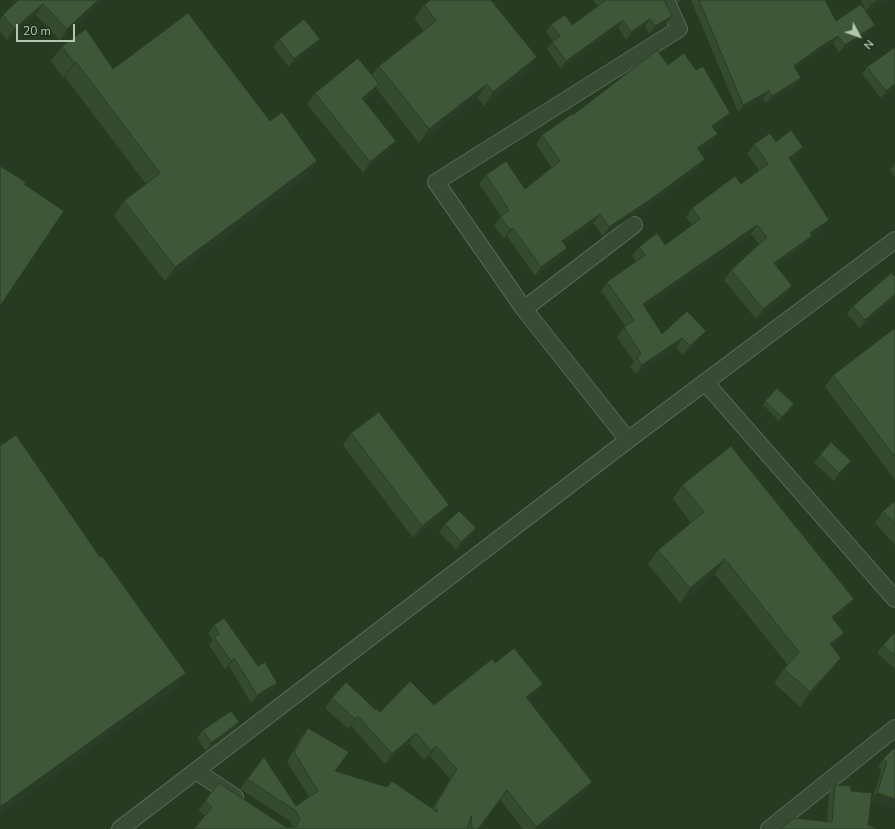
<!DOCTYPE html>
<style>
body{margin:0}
#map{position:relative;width:895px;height:829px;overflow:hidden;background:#263b21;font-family:"Nunito Sans",sans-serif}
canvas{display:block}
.north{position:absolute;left:839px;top:16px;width:40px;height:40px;-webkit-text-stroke:3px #1e301a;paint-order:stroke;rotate:131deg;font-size:11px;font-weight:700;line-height:16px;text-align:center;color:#b3c7b0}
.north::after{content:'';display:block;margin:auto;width:14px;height:18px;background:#b3c7b0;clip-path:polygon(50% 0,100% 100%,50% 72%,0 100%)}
.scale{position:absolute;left:16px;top:24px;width:59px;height:18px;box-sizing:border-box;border:2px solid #b3c7b0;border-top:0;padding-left:5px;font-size:12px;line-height:14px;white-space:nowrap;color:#b3c7b0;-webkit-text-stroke:3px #1e301a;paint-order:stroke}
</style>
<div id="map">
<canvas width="895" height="829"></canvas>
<div class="north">N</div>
<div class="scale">20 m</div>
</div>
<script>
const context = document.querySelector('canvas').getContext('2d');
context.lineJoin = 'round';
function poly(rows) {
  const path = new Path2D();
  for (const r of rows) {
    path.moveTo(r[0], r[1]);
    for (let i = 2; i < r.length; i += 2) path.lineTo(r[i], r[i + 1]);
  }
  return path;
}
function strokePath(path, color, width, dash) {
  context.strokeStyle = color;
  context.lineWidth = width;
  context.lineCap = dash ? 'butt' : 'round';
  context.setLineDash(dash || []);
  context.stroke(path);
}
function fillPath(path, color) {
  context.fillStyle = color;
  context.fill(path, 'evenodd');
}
const minor = poly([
 [524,309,436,182,679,29,666,0],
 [705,382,895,599],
 [628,440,524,309,634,225],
 [196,771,235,797],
 [120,829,628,440,895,240],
 [769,829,895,728]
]);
strokePath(minor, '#566953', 18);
strokePath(minor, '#384b35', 16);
fillPath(poly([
 [18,0,102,0,60,40,36,15,7,40,0,32,0,19,3,15],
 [593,0,664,0,666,24,649,34,645,26,626,40,618,27,561,69,547,49,553,41,546,32,551,24,572,25,598,6],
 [676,0,687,0,678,3],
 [691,0,825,0,836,21,875,25,870,32,839,53,833,43,814,55,795,69,801,78,796,85,766,103,763,99,738,112],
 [861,0,888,0,866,11],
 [424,5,527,71,484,106,477,98,419,143,376,88,372,95,364,101,396,141,388,152,363,173,307,104,315,93,372,75,379,66,424,31,414,19],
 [279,39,320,39,314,47,289,67,273,47],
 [62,46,113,69,270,121,317,161,307,176,165,281,114,216,124,201,146,184,65,77,63,78,51,61],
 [895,47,895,88,881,98,862,74,867,67],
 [668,65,724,122,714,129,712,143,699,151,699,168,648,206,603,236,593,223,564,244,567,248,561,257,535,276,507,236,504,239,494,226,501,216,479,184,486,175,525,189,552,168,536,144,542,135,573,115],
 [776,142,797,157,791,161,822,230,810,238,805,245,776,266,786,295,756,319,724,280,731,270,759,244,751,234,645,308,662,334,699,340,683,355,676,348,636,374,630,367,634,362,617,337,624,327,625,326,601,291,607,282,636,262,632,256,639,247,665,245,692,225,686,217,692,208,741,184,759,170,747,154,754,144],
 [895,163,895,177,890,170],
 [895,297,860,328,847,314,853,306],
 [895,328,895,480,825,387,833,375],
 [765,401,791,408,779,421,763,405],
 [351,433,440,517,413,538,343,445],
 [820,455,846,469,834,481,814,463],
 [682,485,844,614,835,621,844,633,833,648,831,672,800,707,774,683,784,669,787,664,715,574,680,603,648,564,658,550,691,523,673,499],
 [895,501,895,545,875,523,883,511],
 [445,524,476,528,470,536,456,550,439,532],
 [214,625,277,683,272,691,251,703,229,666,225,669,209,645,213,640,208,633],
 [895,632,895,669,877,653,883,645],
 [495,663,536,694,528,700,592,782,585,792,539,829,523,829,500,800,479,829,194,829,205,816,198,811,205,801,286,827,293,827,290,821,240,789,247,779,296,806,309,797,287,762,301,737,308,728,335,771,432,809,450,779,430,756,424,760,409,743,385,764,351,726,348,729,325,708,332,698,380,712,434,705],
 [239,722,233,730,206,751,197,738,203,730],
 [895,747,895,809,872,801,881,770,878,767,883,759],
 [835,785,851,791,868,825,878,829,780,829,794,818,827,822,829,793]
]), '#344b30');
fillPath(poly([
 [98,0,102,0,60,40,67,29],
 [680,0,687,0,678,3],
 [879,0,888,0,866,11,871,4],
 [43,4,36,15,7,40,14,29],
 [672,16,666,24,649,34,655,26],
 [650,19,645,26,626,40,631,32],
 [623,20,618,27,561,69,566,61],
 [875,25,870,32,839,53,845,45],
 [838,36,833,43,814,55,788,74,794,66,820,47],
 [320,39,314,47,289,67,294,59],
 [537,57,527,71,484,106,493,92],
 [76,62,65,77,63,78,74,63],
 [801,78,796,85,766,103,772,96],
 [379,84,372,95,354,109,362,98],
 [487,84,477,98,419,143,429,129],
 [895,84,895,88,881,98,886,91],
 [769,91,763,99,738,112,743,105],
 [730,113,724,122,706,135,712,126],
 [718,134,712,143,691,157,697,148],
 [396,141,388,152,363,173,370,162],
 [803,147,797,157,782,167,789,158],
 [705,159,699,168,648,206,603,236,609,227],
 [317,161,307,176,165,281,175,267],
 [600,214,593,223,556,250,562,241],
 [829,220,822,230,810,238,805,245,767,272,774,263,810,233],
 [757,225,751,234,637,314,643,304],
 [513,228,507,236,504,239,510,230],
 [567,248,561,257,535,276,541,267],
 [792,286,786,295,756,319,763,309],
 [895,294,895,297,860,328,865,320],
 [706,331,699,340,683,355,690,346],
 [682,338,676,348,636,374,642,365],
 [794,404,791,408,779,421,782,417],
 [851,461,846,469,834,481,839,473],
 [449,505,440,517,413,538,422,526],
 [476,528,470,536,456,550,461,542],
 [725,559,715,574,680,603,690,588],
 [854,599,844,614,822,631,832,617],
 [844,633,834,647,820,658,830,644],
 [234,658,229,666,225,669,231,661],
 [841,658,831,672,800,707,810,692],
 [186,673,176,688,0,815,0,807],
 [277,683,272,691,251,703,257,695],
 [543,684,536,694,519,707,526,697],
 [358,716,351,726,348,729,355,719],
 [239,722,233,730,206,751,211,743],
 [416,733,409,743,385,764,392,754],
 [436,746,430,756,424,760,431,751],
 [592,782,585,792,539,829,535,829,536,827],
 [507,790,479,829,478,829],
 [877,793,895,799,895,809,872,801]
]), '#2b3d27');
const building = poly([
 [18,0,98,0,67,29,43,4,14,29,3,15,18,0],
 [430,0,491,0,537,57,493,92,487,84,429,129,379,66,436,21,424,5,430,0],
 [604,0,664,0,672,16,655,26,650,19,631,32,623,20,566,61,552,42,560,36,551,24,565,15,572,25,605,1,604,0],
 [699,0,825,0,836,21,861,4,875,25,845,45,838,36,820,47,794,66,801,78,772,96,769,91,743,105,699,0],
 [870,0,879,0,871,4,870,0],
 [188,13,270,121,282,112,317,161,175,267,124,201,160,173,76,62,74,63,62,46,86,29,113,69,188,13],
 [304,19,320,39,294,59,279,39,304,19],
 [895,47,895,84,886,91,867,67,895,47],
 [657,50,668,65,684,53,696,70,703,66,730,113,712,126,718,134,697,148,705,159,654,197,609,227,600,214,562,241,567,248,541,267,513,228,510,230,500,217,509,210,486,175,506,161,525,189,560,161,542,135,572,114,573,115,657,50],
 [358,58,379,84,362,98,396,141,370,162,315,93,358,58],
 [791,130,803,147,789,158,829,220,810,233,812,236,774,263,792,286,763,309,731,270,767,237,757,225,643,304,662,334,687,311,706,331,690,346,682,338,642,365,637,358,641,354,624,327,634,320,607,282,645,255,639,247,657,233,665,245,700,219,692,208,735,176,741,184,768,164,754,144,770,133,776,142,791,130],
 [0,166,26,182,24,184,64,211,0,306,0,166],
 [891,273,895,277,895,294,865,320,853,306,891,273],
 [895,328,895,457,833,375,895,328],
 [777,388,794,404,782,417,765,401,777,388],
 [379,412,449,505,422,526,351,433,379,412],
 [16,435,100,557,102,556,186,673,0,807,0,446,16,435],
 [831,442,851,461,839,473,820,455,831,442],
 [731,446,854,599,832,617,844,633,830,644,841,658,810,692,784,669,799,652,725,559,690,588,658,550,704,512,682,485,731,446],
 [895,501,895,524,883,511,895,501],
 [459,511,476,528,461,542,445,524,459,511],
 [224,618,258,666,265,662,277,683,257,695,234,658,231,661,214,637,219,634,214,625,224,618],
 [895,632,895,656,883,645,895,632],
 [514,648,543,684,526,697,592,782,536,827,507,790,478,829,472,829,471,816,467,829,194,829,212,807,205,801,219,783,286,827,296,827,300,819,296,811,247,779,264,757,296,806,318,791,294,752,308,728,349,752,335,771,387,787,392,781,437,812,438,810,435,806,457,769,436,746,431,751,416,733,392,754,358,716,355,719,332,698,346,682,376,710,377,709,380,712,410,681,434,705,492,659,495,663,514,648],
 [231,711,239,722,211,743,203,730,231,711],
 [895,747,895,799,877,793,887,762,883,759,895,747],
 [835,785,851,786,851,791,872,793,868,825,878,829,780,829,794,818,832,822,835,785]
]);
fillPath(building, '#3d5738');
strokePath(building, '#2b3d27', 1);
</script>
